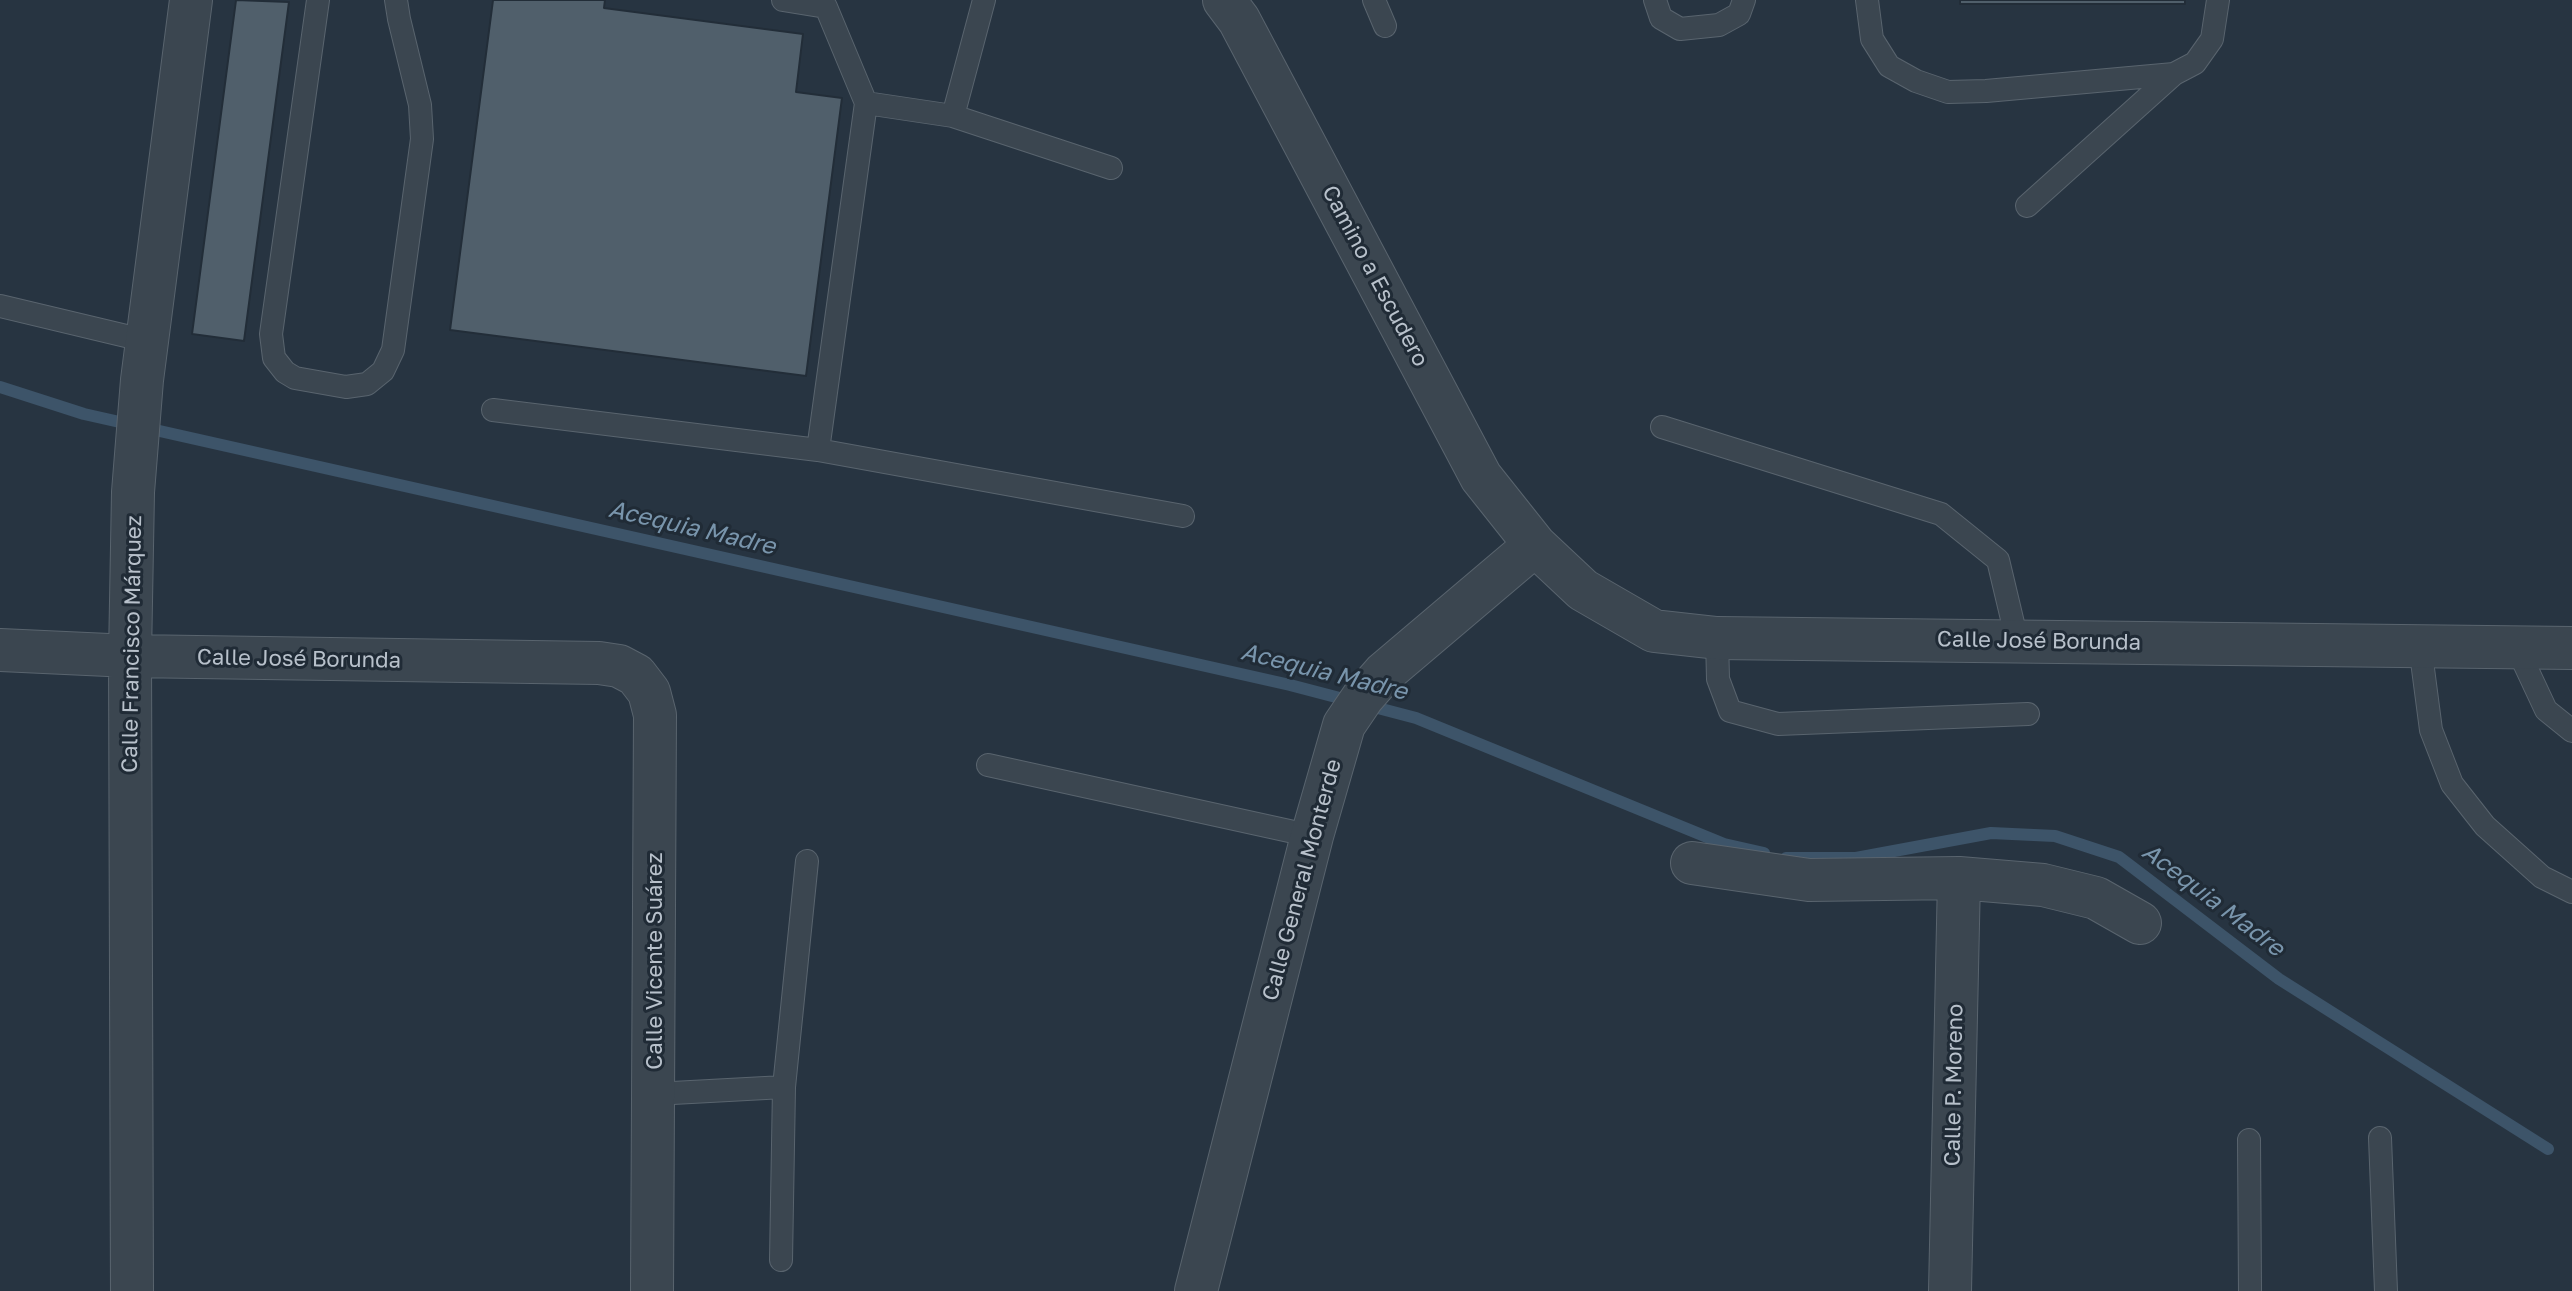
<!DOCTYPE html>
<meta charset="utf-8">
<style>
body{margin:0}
canvas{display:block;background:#273441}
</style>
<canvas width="2572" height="1291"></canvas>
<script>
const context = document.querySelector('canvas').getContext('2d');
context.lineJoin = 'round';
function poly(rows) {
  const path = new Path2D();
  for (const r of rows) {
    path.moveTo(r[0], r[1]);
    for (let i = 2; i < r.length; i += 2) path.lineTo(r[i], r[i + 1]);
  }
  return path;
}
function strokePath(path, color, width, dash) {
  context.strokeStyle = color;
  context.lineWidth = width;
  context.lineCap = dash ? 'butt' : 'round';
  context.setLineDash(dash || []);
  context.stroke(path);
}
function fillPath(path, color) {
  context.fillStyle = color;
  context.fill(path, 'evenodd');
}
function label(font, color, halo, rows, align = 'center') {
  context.font = font + ' "Golos Text",sans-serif';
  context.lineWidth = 6;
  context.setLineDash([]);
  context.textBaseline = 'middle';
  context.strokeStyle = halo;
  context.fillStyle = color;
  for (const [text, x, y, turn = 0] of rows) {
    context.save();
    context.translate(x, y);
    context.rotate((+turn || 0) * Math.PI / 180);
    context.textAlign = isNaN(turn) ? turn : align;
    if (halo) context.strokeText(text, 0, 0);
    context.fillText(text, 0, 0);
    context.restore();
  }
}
strokePath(poly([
 [0,387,84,414,1290,685,1416,718,1724,844,1764,853],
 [1786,858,1856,858,1991,833,2055,836,2119,857,2279,979,2548,1149]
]), '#3d5469', 12);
const building = poly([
 [236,0,289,2,244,341,192,334,236,0],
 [493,0,605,0,604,8,803,34,796,92,842,98,806,376,450,330,493,0],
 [1960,0,2185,0,2185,4,1960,4,1960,0]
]);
fillPath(building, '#505f6b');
strokePath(building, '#222d38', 2);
const service = poly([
 [318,0,271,334,274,358,285,372,295,378,346,387,367,384,383,371,393,350,422,139,420,105,399,19,396,0],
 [783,0,826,7,866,103,818,450],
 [1374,0,1385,26],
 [1655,0,1661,18,1680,29,1719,25,1739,14,1744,0],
 [1867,0,1872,39,1889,66,1916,81,1948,92,1986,91,2174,74,2195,63,2212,39,2218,0],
 [866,103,953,116,1111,168],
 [953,116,984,0],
 [2027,206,2174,74],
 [0,306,147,341],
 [493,410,818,450,1183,516],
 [1662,427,1941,514,1998,560,2017,640],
 [1717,638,1718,679,1730,711,1778,724,2028,714],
 [2420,646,2431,730,2452,784,2485,826,2542,877,2572,892],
 [2517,648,2546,710,2572,731],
 [988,765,1312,836],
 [654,1094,784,1087,807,861],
 [2380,1138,2386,1291],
 [2249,1140,2250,1291],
 [781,1260,784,1087]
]);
const minor = poly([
 [1224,0,1239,20,1481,477,1535,545,1583,590,1654,631,1717,638,2572,648],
 [0,650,130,656,599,663,619,666,636,675,649,692,655,715,652,1291],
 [1692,863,1809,880,1959,878,2043,885,2096,898,2140,923],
 [132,1291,130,656,133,492,142,380,191,0],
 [1196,1291,1312,836,1344,725,1363,697,1384,673,1535,545],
 [1950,1291,1959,878]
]);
strokePath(service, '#59646e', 24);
strokePath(minor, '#59646e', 44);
strokePath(service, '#3b4650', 22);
strokePath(minor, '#3b4650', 42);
label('22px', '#b8c1cb', '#202b36', [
 ["Camino a Escudero",1375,276,62],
 ["Calle José Borunda",2039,641,1],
 ["Calle Francisco Márquez",132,644,-89],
 ["Calle José Borunda",299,659,1],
 ["Calle General Monterde",1302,880,-75],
 ["Calle Vicente Suárez",655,961,-90],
 ["Calle P. Moreno",1954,1085,-89]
]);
label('italic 24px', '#7995ac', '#202b36', [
 ["Acequia Madre",692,528,13],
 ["Acequia Madre",1324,672,14],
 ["Acequia Madre",2213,900,37]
]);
</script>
